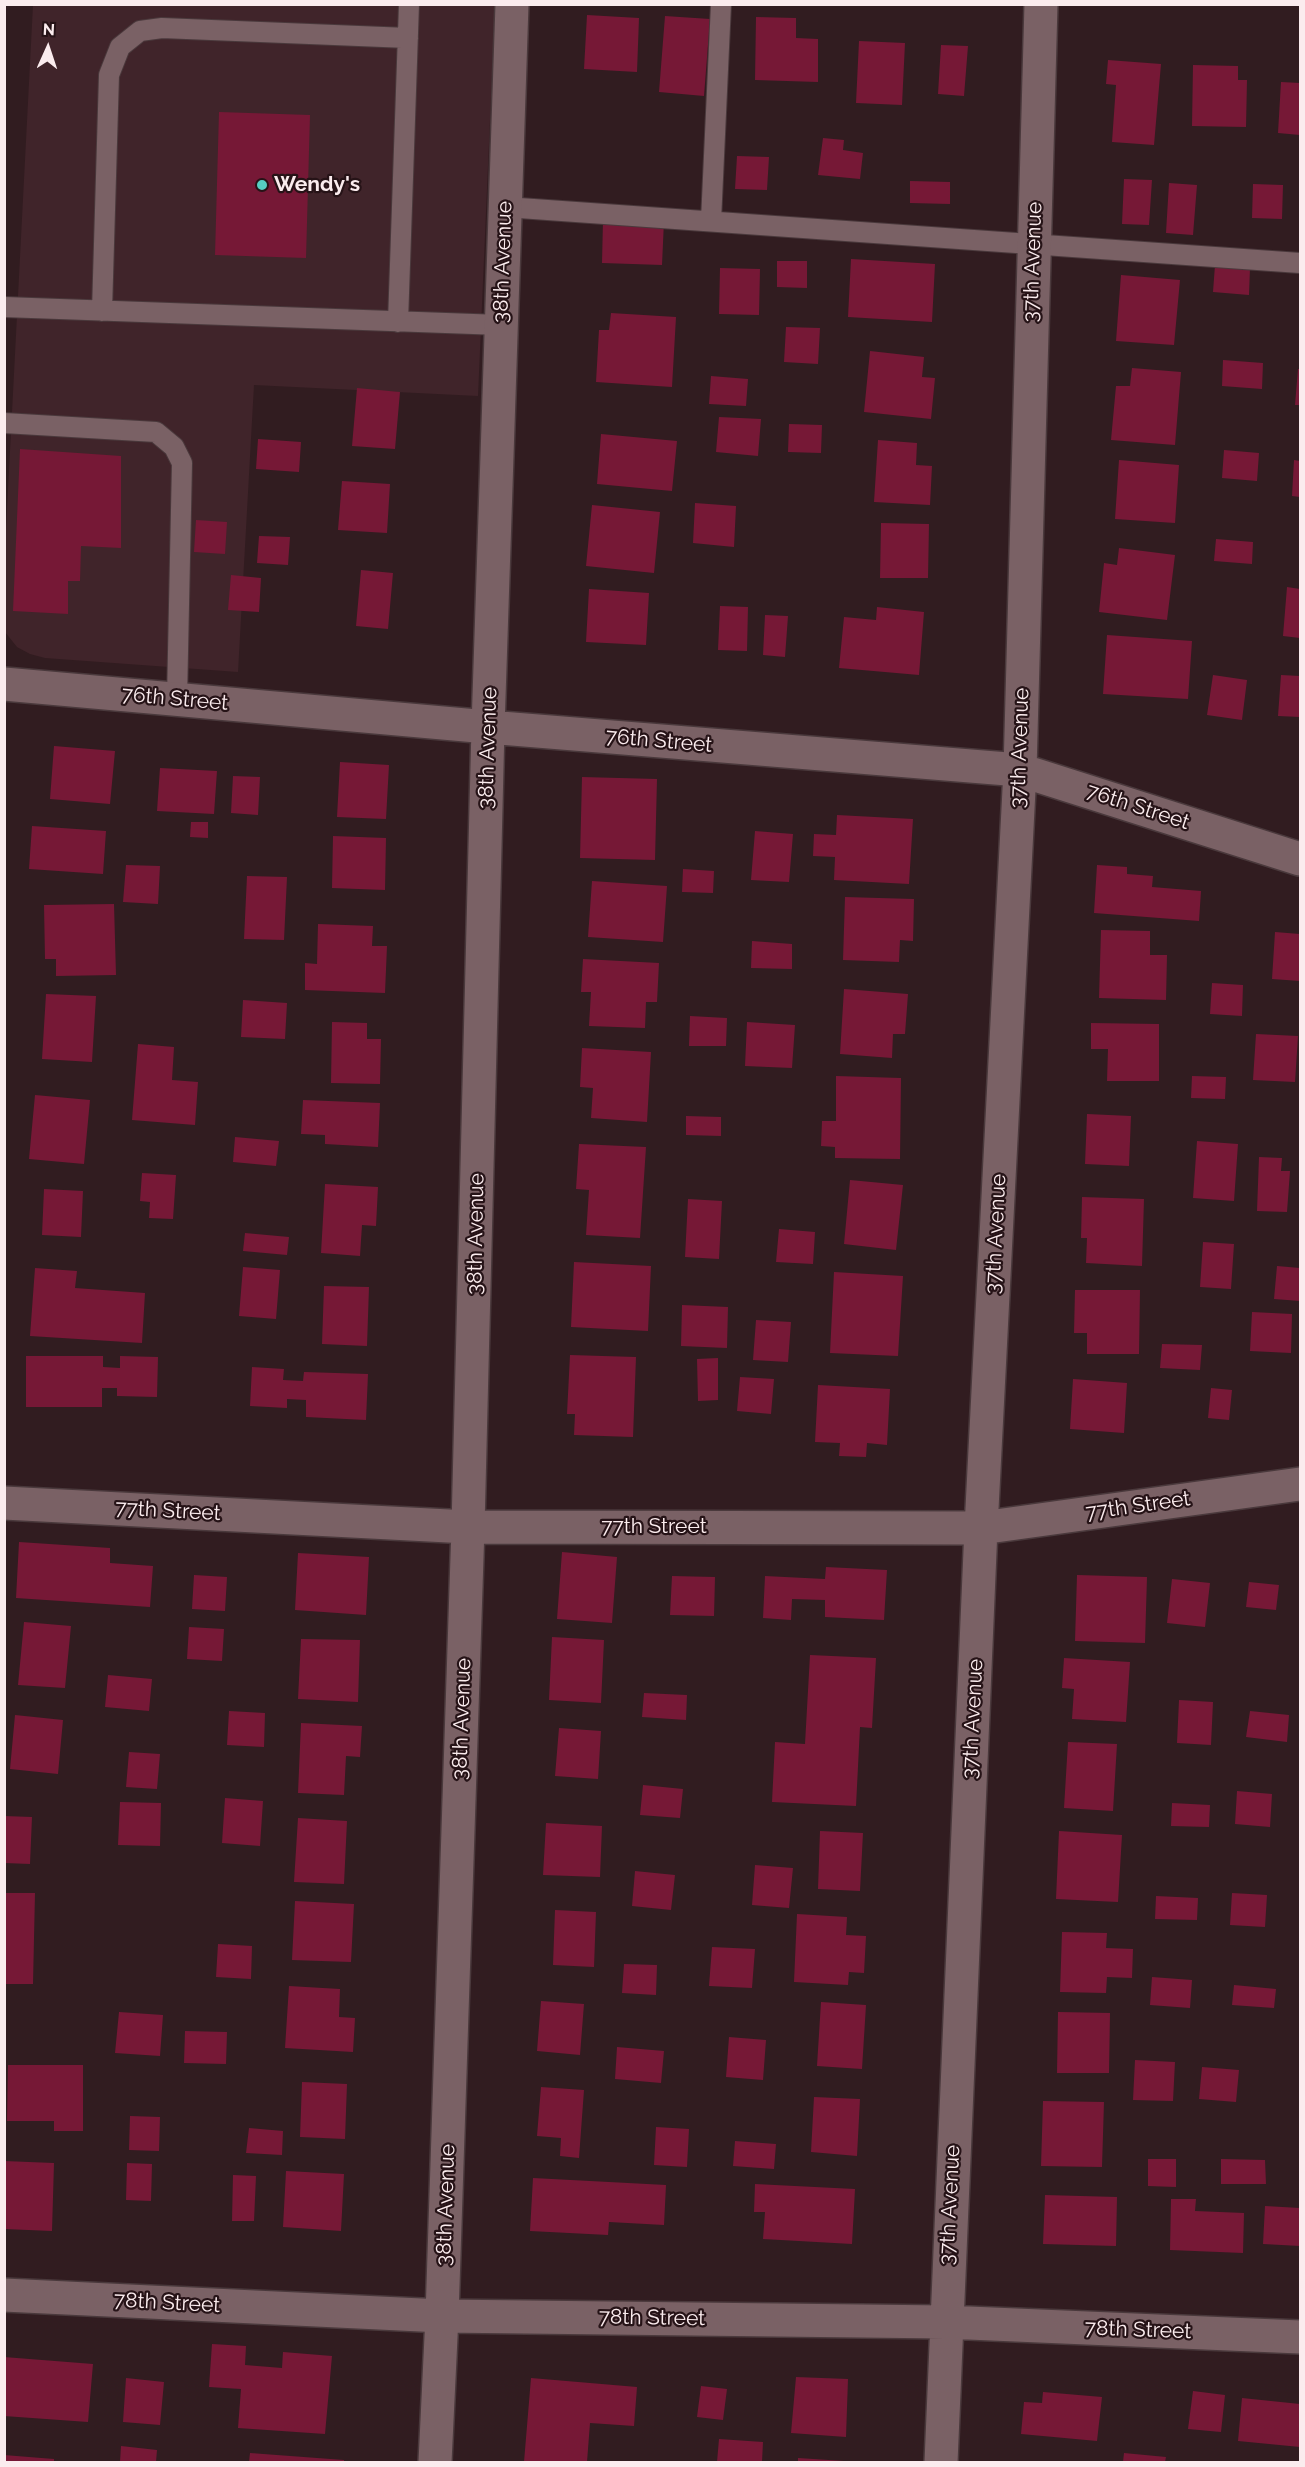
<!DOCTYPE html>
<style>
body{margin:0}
#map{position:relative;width:1305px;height:2467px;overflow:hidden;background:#311c20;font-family:Raleway,sans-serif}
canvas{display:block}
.frame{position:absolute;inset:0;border:6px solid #fbecee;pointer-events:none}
.north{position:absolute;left:18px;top:18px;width:60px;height:60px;-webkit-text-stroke:4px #261317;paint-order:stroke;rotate:3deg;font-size:16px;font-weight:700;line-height:24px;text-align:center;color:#fbecee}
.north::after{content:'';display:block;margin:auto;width:21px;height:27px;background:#fbecee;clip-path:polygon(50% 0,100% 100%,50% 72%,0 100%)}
</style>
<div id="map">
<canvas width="1305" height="2467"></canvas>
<div class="frame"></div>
<div class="north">N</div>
</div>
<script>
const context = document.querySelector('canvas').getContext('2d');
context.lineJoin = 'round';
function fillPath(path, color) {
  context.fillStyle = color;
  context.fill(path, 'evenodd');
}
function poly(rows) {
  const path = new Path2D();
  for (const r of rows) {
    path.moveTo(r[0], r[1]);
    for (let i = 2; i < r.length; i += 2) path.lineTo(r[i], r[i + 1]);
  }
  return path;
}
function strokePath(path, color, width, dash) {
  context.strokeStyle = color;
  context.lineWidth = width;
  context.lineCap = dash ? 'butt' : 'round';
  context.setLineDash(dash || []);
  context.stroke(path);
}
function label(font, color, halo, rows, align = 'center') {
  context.font = font + ' Raleway,sans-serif';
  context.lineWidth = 4.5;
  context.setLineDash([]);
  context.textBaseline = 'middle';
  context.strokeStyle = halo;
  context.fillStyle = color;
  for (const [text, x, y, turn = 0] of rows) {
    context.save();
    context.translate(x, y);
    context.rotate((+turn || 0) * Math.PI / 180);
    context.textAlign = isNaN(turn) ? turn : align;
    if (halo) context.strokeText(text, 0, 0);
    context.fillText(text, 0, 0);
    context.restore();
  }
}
fillPath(poly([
 [33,5,495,5,478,396,254,385,238,672,45,658,30,654,17,647,5,632,5,548]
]), '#40242a');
fillPath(poly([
 [587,15,639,18,637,72,584,69],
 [665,16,710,19,704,96,659,92],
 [756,17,796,18,796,38,818,39,818,82,755,80],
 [859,41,905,43,902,105,856,103],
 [941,45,968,46,964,96,938,94],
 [1108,60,1161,64,1154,145,1112,142,1116,85,1106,84],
 [1193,65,1238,66,1238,80,1247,80,1246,127,1192,126],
 [1281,82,1300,83,1300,135,1278,133],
 [219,112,310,115,306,258,215,255],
 [823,138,844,140,843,150,863,153,860,179,818,175],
 [737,156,769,157,767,190,735,189],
 [1124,179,1152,180,1149,225,1122,224],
 [910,181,950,182,950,204,910,203],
 [1169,183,1197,185,1193,235,1166,233],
 [1253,184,1283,185,1282,219,1252,218],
 [603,220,664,221,662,265,602,263],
 [851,259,935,264,932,322,848,317],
 [777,261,807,261,807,288,777,287],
 [1215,265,1250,268,1249,295,1213,292],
 [720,268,760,269,759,315,719,314],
 [1121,275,1180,280,1174,345,1116,341],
 [611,313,676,317,672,387,596,382,599,330,609,330],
 [786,327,820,328,818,364,784,362],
 [870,351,924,357,922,377,935,378,931,419,864,412],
 [1223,360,1263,363,1262,389,1222,386],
 [1132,368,1181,372,1175,445,1111,440,1116,386,1130,386],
 [1298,369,1300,369,1300,405,1295,405],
 [711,376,748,379,746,406,709,404],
 [357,388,400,392,395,449,352,446],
 [719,417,761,419,758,456,716,452],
 [789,424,822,425,821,453,788,452],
 [601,434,677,441,672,491,597,484],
 [258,439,301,442,299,472,256,469],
 [878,440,917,443,916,465,932,466,930,505,874,502],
 [20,449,121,456,121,548,81,546,80,581,68,581,68,614,13,611],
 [1224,450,1259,453,1257,481,1222,478],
 [1119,460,1179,465,1175,523,1115,519],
 [1294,460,1300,461,1300,497,1292,496],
 [342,481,390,484,387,533,338,530],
 [695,503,736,506,734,547,693,543],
 [592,505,660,512,654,573,586,566],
 [196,520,227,522,225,554,194,552],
 [881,523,929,524,928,578,880,578],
 [259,536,290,537,288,565,257,563],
 [1216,539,1253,542,1252,564,1214,561],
 [1119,548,1175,555,1167,620,1099,612,1104,563,1117,565],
 [361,570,393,573,388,629,356,626],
 [231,575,261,578,259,612,228,610],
 [1287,587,1300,589,1300,638,1283,636],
 [589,589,649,593,646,645,586,642],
 [720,606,748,607,747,651,718,650],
 [877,607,924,612,919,675,839,668,844,617,876,620],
 [765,615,788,616,785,657,763,655],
 [1107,635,1192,641,1188,699,1103,694],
 [1213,675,1247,680,1242,720,1207,715],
 [1281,675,1300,676,1300,717,1278,716],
 [54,746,115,751,110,804,50,799],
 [340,762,389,765,386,819,337,817],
 [160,768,217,771,214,814,157,811],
 [233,776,260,777,258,815,231,813],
 [582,777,657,779,655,860,580,858],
 [837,815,913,819,909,884,834,880,835,857,813,856,814,834,836,835],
 [191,822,208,822,208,838,190,837],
 [32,826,106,831,103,874,29,869],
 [755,831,793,834,789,882,751,880],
 [333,836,386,838,385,890,332,888],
 [126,865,160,866,158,904,123,902],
 [1097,865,1127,867,1127,874,1153,876,1152,887,1201,891,1199,921,1094,913],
 [683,869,714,871,713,893,682,892],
 [247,876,287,877,284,940,244,939],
 [592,881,667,886,663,942,588,937],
 [845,897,914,899,913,941,900,940,899,962,843,960],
 [114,904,116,975,56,976,56,959,45,959,44,905],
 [318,924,373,926,372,946,387,946,385,993,305,990,305,963,317,964],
 [1101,930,1150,931,1150,955,1167,955,1166,1000,1099,998],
 [1275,932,1300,934,1300,981,1272,979],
 [752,941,792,944,792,969,751,968],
 [583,959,659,963,657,1002,646,1002,645,1028,589,1026,591,992,581,992],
 [1212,983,1243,985,1242,1016,1210,1014],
 [844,989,908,994,905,1034,893,1034,892,1058,840,1054],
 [46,994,96,996,92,1062,42,1059],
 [243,1000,287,1003,285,1039,241,1037],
 [690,1016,727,1018,726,1046,689,1046],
 [332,1022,367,1023,367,1039,381,1039,380,1084,331,1083],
 [747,1022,795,1025,792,1068,745,1066],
 [1091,1023,1159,1024,1159,1081,1107,1081,1108,1049,1091,1049],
 [1256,1034,1298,1036,1295,1082,1253,1080],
 [138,1044,174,1047,172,1080,198,1082,195,1125,132,1120],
 [582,1048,651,1052,647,1122,591,1118,593,1088,580,1087],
 [836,1076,901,1078,900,1159,835,1158,835,1147,821,1146,822,1121,836,1121],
 [1192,1076,1226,1077,1225,1099,1191,1098],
 [35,1095,90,1100,84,1164,29,1159],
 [303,1100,380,1103,378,1147,325,1144,325,1135,301,1134],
 [1087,1114,1131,1116,1129,1166,1085,1164],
 [686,1116,721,1117,721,1136,686,1135],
 [235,1137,279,1141,276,1166,233,1162],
 [1197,1141,1238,1144,1234,1201,1193,1198],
 [579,1144,646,1147,640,1238,586,1235,589,1190,576,1189],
 [1259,1157,1282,1158,1281,1171,1290,1171,1287,1212,1257,1211],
 [142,1173,176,1175,173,1219,149,1218,150,1202,140,1201],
 [850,1180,903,1185,896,1250,844,1244],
 [325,1184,378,1187,376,1226,362,1225,360,1256,321,1253],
 [44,1189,83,1191,81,1237,42,1235],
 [1082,1197,1144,1199,1142,1266,1086,1263,1087,1238,1081,1238],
 [688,1199,722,1201,719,1259,685,1257],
 [779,1229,815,1232,813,1264,776,1262],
 [245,1233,289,1237,287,1255,243,1251],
 [1203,1242,1234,1244,1231,1289,1200,1287],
 [574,1262,651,1266,648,1331,571,1327],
 [1277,1266,1300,1268,1300,1301,1274,1299],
 [243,1267,280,1270,276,1319,239,1316],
 [35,1268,77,1271,75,1288,145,1293,142,1343,30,1336],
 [834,1272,903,1276,898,1356,830,1353],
 [324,1286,369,1287,367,1346,322,1344],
 [1075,1290,1140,1290,1139,1354,1087,1354,1087,1333,1074,1333],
 [682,1305,728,1307,727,1348,681,1346],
 [1252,1312,1292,1314,1291,1353,1250,1351],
 [756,1320,791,1322,788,1362,753,1360],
 [1162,1344,1202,1345,1200,1370,1160,1368],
 [570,1355,636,1357,633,1437,574,1435,575,1414,567,1414],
 [26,1356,103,1356,103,1367,120,1368,120,1356,158,1357,157,1397,117,1396,117,1388,102,1388,102,1407,26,1407],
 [718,1358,718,1400,698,1401,697,1359],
 [252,1367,284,1369,283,1380,303,1381,304,1372,368,1374,366,1420,306,1417,306,1400,287,1399,287,1408,250,1406],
 [740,1377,774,1379,771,1414,737,1411],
 [1073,1379,1127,1383,1124,1433,1070,1429],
 [818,1385,890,1389,887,1445,867,1443,866,1457,839,1456,840,1443,815,1442],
 [1211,1388,1232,1390,1229,1420,1208,1418],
 [19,1542,110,1548,110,1563,153,1566,150,1607,16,1598],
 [562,1552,617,1557,612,1623,557,1619],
 [298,1553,369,1557,366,1615,295,1610],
 [826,1567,887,1570,884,1620,825,1617,825,1600,792,1599,791,1620,763,1618,765,1576,825,1579],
 [194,1575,227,1577,225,1611,192,1609],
 [1077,1575,1147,1577,1145,1643,1075,1641],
 [672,1576,715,1577,714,1616,670,1615],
 [1172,1579,1210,1583,1205,1627,1167,1623],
 [1249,1582,1279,1585,1276,1610,1246,1607],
 [24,1622,71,1626,65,1688,18,1685],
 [189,1627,224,1629,222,1661,187,1659],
 [552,1637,604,1640,601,1703,549,1700],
 [301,1639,360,1640,358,1702,298,1699],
 [810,1655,876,1658,872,1728,860,1727,856,1806,772,1802,775,1742,805,1744],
 [1064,1658,1130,1662,1126,1722,1072,1719,1074,1689,1062,1688],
 [108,1675,152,1679,149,1711,105,1707],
 [644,1693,687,1695,686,1720,642,1717],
 [1179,1700,1213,1702,1211,1745,1177,1743],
 [229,1711,265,1713,264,1747,227,1745],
 [1250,1711,1289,1715,1287,1742,1246,1737],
 [15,1715,63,1720,58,1774,10,1769],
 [301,1723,362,1726,360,1757,346,1756,344,1795,298,1793],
 [559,1728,601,1731,598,1779,555,1776],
 [1068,1742,1117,1744,1113,1811,1064,1808],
 [129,1752,160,1754,157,1789,126,1787],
 [643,1785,683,1789,680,1818,640,1815],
 [1237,1791,1272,1794,1270,1827,1235,1824],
 [225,1798,263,1801,260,1846,222,1843],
 [120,1802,161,1803,160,1846,118,1845],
 [1172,1803,1210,1805,1209,1827,1171,1826],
 [4,1816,32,1817,30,1864,4,1863],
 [298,1818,347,1821,344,1884,294,1882],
 [546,1823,602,1826,600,1877,543,1875],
 [820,1831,863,1833,860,1891,818,1889],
 [1059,1831,1122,1835,1118,1902,1056,1899],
 [755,1865,793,1868,789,1908,752,1905],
 [635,1871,675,1875,671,1910,632,1906],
 [4,1893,35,1893,33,1984,4,1984],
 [1232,1893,1267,1895,1265,1927,1230,1925],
 [1156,1896,1198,1898,1197,1920,1155,1919],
 [295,1901,354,1904,351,1962,292,1960],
 [555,1910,596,1912,594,1967,553,1965],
 [797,1914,847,1917,846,1935,866,1936,864,1973,849,1972,848,1985,794,1982],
 [1062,1932,1107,1933,1106,1948,1133,1949,1132,1978,1107,1977,1106,1993,1060,1992],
 [218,1944,252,1946,251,1979,216,1977],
 [712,1947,755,1949,752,1988,709,1986],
 [624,1964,657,1965,656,1995,622,1993],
 [1152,1977,1192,1980,1190,2008,1150,2005],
 [1234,1985,1276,1989,1274,2008,1232,2005],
 [289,1986,340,1989,339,2017,355,2018,353,2052,285,2048],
 [541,2001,584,2004,580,2055,537,2051],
 [821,2002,866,2005,862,2069,817,2066],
 [119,2012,163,2015,160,2056,115,2053],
 [1058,2012,1110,2013,1109,2073,1057,2073],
 [185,2031,227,2032,226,2064,184,2063],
 [729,2037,766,2040,763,2080,726,2077],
 [617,2047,664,2051,661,2083,615,2079],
 [1135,2060,1175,2062,1173,2101,1133,2100],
 [8,2065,83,2065,83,2131,54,2131,54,2121,7,2121],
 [1202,2067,1239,2070,1236,2102,1199,2099],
 [302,2082,347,2084,345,2139,300,2137],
 [541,2087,584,2090,579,2158,560,2156,561,2138,537,2136],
 [814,2097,860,2099,857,2156,811,2152],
 [1043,2101,1104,2102,1102,2167,1041,2166],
 [130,2116,160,2117,159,2151,129,2150],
 [656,2127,689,2129,687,2167,654,2165],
 [249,2128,283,2131,282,2155,246,2153],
 [735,2141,776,2144,774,2169,733,2166],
 [1148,2159,1176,2159,1176,2187,1148,2186],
 [1221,2159,1265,2160,1266,2184,1221,2184],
 [4,2161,54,2163,52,2231,4,2229],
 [127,2163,152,2164,151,2201,126,2200],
 [286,2171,344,2174,341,2231,283,2227],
 [233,2175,256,2176,254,2221,232,2221],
 [533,2178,666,2185,664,2225,609,2222,608,2235,530,2231],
 [755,2184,855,2189,852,2244,763,2239,765,2212,754,2212],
 [1045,2195,1117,2197,1116,2246,1043,2244],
 [1171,2199,1196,2199,1195,2211,1244,2213,1243,2253,1170,2250],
 [1265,2206,1300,2208,1300,2246,1263,2244],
 [212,2344,246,2346,245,2365,282,2368,283,2352,332,2356,325,2434,238,2428,241,2389,209,2387],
 [4,2357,93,2364,88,2422,4,2416],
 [796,2377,848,2379,846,2437,791,2433],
 [126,2378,164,2382,160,2425,123,2422],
 [531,2378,637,2387,634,2426,590,2423,587,2462,524,2462],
 [701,2386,727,2389,723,2420,697,2417],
 [1193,2391,1225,2395,1221,2432,1188,2429],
 [1043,2392,1102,2397,1097,2441,1021,2434,1024,2402,1042,2403],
 [1242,2398,1300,2404,1300,2447,1238,2441],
 [719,2439,763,2442,762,2462,717,2462],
 [121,2446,157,2450,156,2462,120,2462],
 [250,2453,344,2460,344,2462,249,2462],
 [1124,2453,1166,2457,1165,2462,1123,2462],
 [4,2455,54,2459,54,2462,4,2462],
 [798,2458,844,2461,844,2462,798,2462]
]), '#761836');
const service = poly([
 [505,207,1300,263],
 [711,221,721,4],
 [4,307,501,325],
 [102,311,109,75,120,47,140,31,162,28,408,38],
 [398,322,409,4],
 [4,423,156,432,174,447,182,463,177,699]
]);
const minor = poly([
 [4,684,488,727,1020,770,1300,859],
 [4,1503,468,1527,981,1528,1300,1484],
 [4,2295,442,2316,945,2322,1300,2337],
 [435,2462,442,2316,468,1527,488,727,512,4],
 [941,2462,981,1528,1020,770,1041,4]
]);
strokePath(service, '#4a393c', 22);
strokePath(minor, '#4a393c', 36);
strokePath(service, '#7a6165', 20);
strokePath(minor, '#7a6165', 33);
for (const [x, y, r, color] of [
 [262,185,6,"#56cec3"]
]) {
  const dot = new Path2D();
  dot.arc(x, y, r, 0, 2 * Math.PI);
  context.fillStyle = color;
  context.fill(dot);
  strokePath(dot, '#261317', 2);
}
label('bold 21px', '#fbecee', '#261317', [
 ["Wendy's",274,185]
], 'left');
label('21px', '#fbecee', '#261317', [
 ["38th Avenue",503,262,-88],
 ["37th Avenue",1033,262,-88],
 ["76th Street",175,699,5],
 ["76th Street",659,741,5],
 ["38th Avenue",488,748,-88],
 ["37th Avenue",1020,748,-88],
 ["76th Street",1138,807,18],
 ["38th Avenue",476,1234,-89],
 ["37th Avenue",996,1234,-87],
 ["77th Street",1138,1506,-8],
 ["77th Street",168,1511,3],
 ["77th Street",654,1527],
 ["38th Avenue",462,1719,-88],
 ["37th Avenue",973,1719,-87],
 ["38th Avenue",446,2205,-88],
 ["37th Avenue",950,2205,-87],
 ["78th Street",167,2303,3],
 ["78th Street",652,2318,1],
 ["78th Street",1138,2330,2]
]);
</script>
